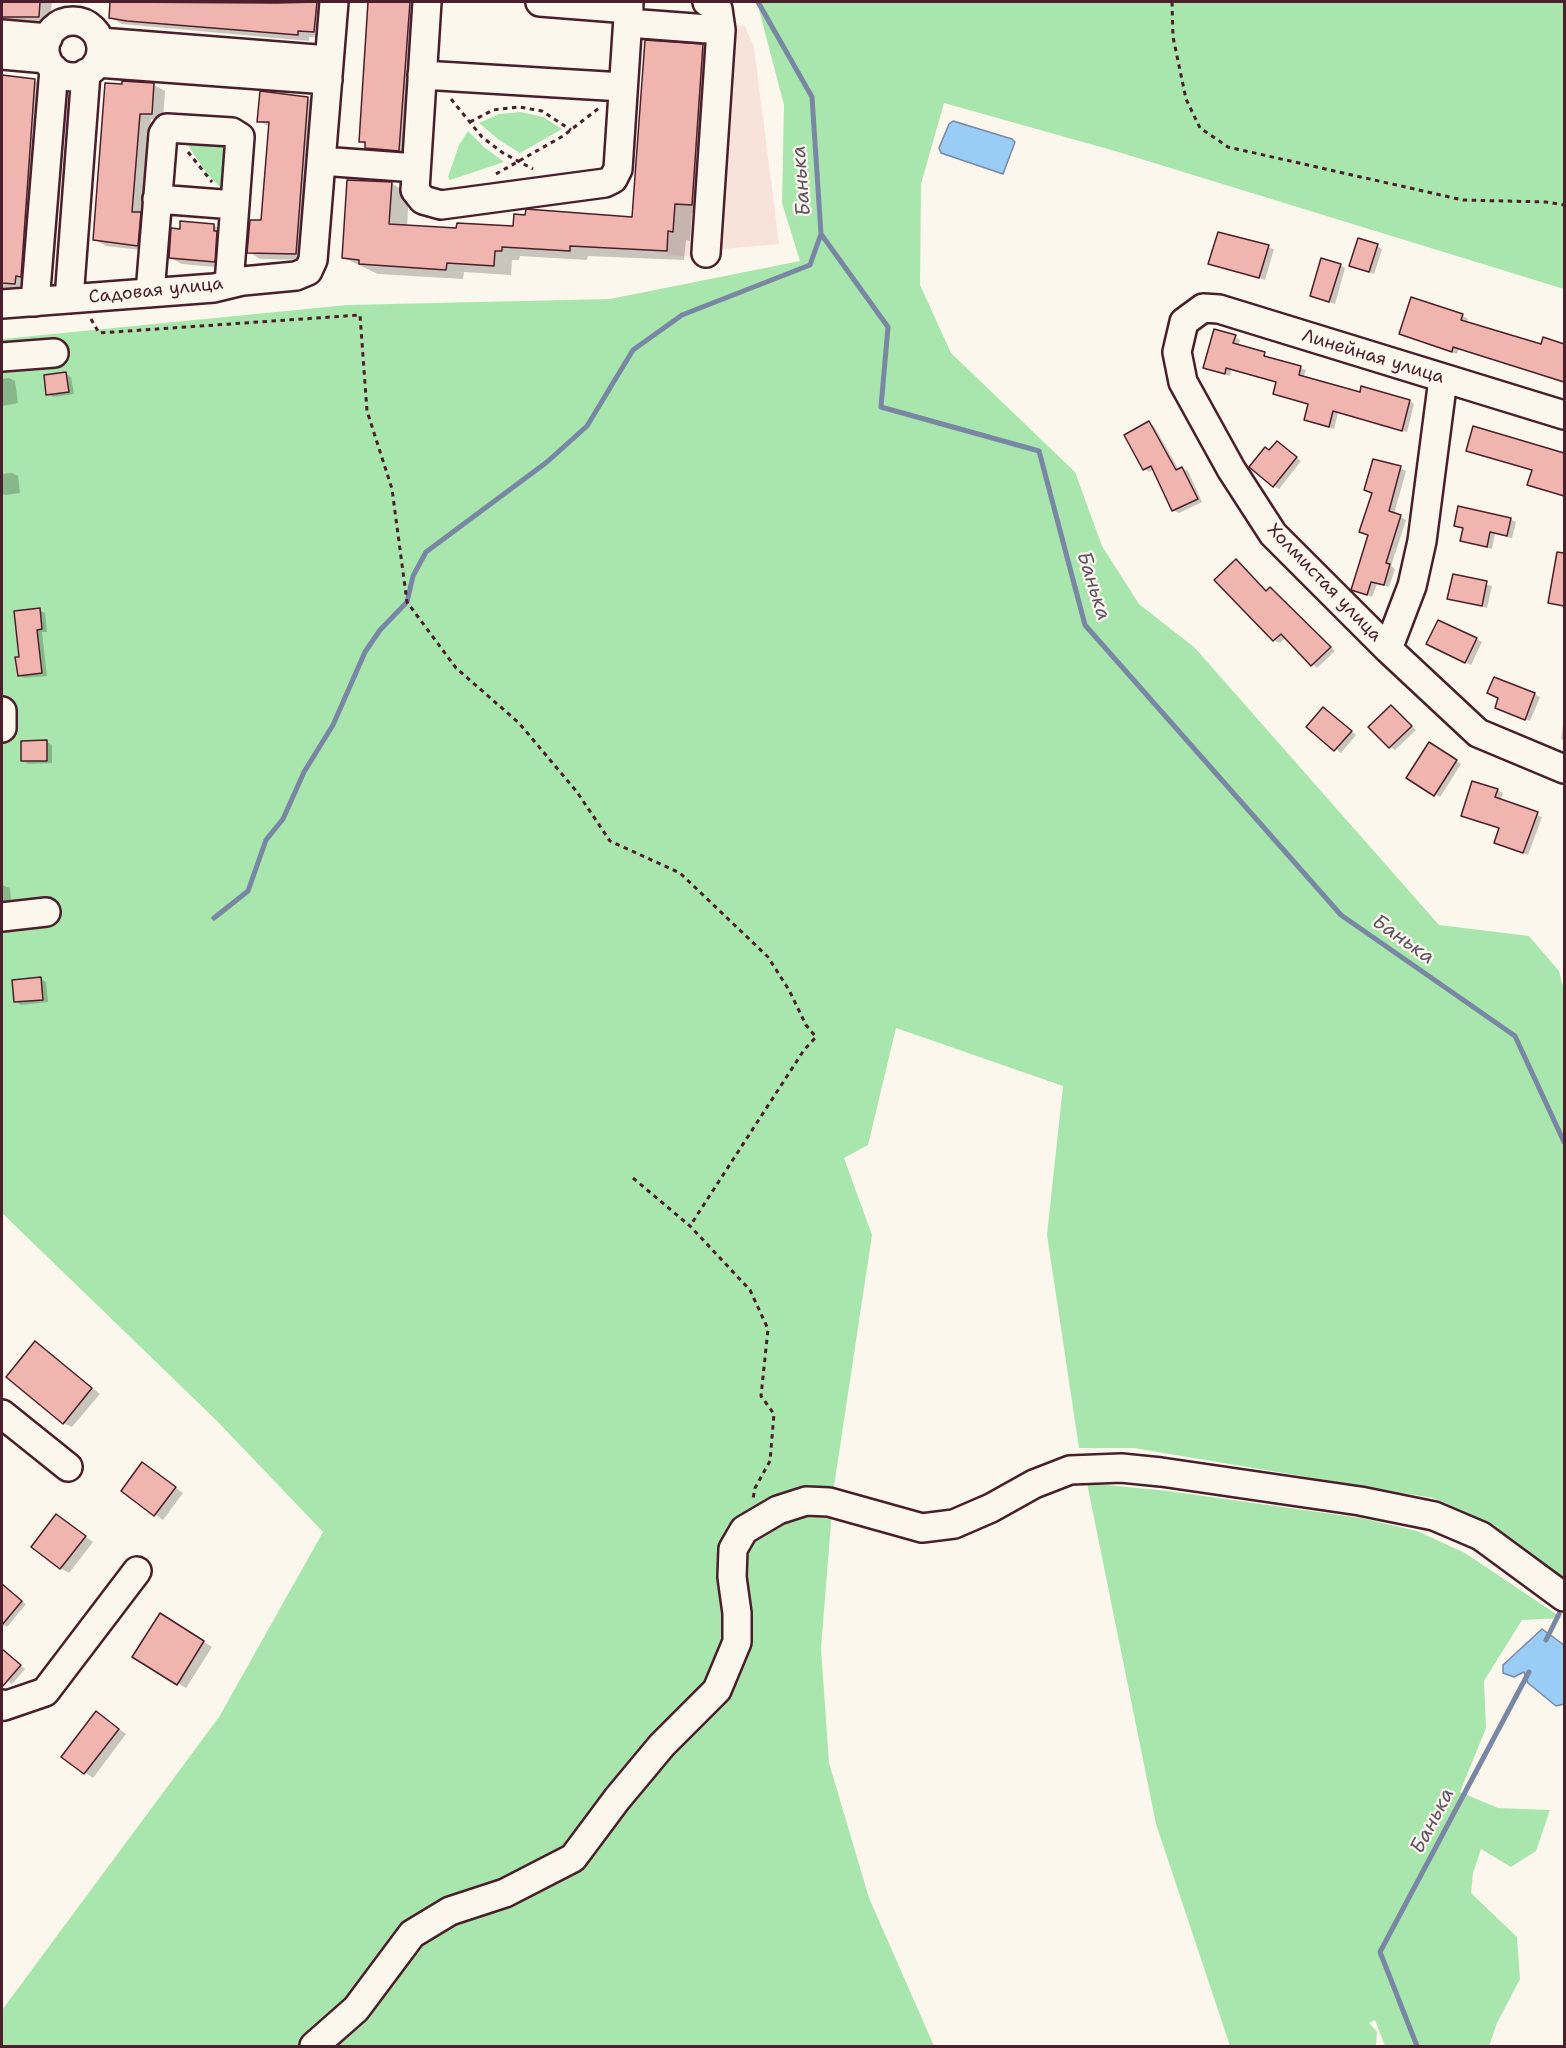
<!DOCTYPE html>
<meta charset="utf-8">
<style>
body{margin:0}
#map{position:relative;width:1566px;height:2048px;overflow:hidden;background:#fbf7ec;font-family:"Shantell Sans",sans-serif}
canvas{display:block}
.frame{position:absolute;inset:0;border:3px solid #4a1f2b;pointer-events:none}
</style>
<div id="map">
<canvas width="1566" height="2048"></canvas>
<div class="frame"></div>
</div>
<script>
const context = document.querySelector('canvas').getContext('2d');
context.lineJoin = 'round';
function fillPath(path, color) {
  context.fillStyle = color;
  context.fill(path, 'evenodd');
}
function poly(rows) {
  const path = new Path2D();
  for (const r of rows) {
    if (r.length === 3) {
      path.moveTo(r[0] + r[2], r[1]);
      path.arc(r[0], r[1], r[2], 0, 2 * Math.PI);
      continue;
    }
    path.moveTo(r[0], r[1]);
    for (let i = 2; i < r.length; i += 2) path.lineTo(r[i], r[i + 1]);
  }
  return path;
}
function strokePath(path, color, width, dash) {
  context.strokeStyle = color;
  context.lineWidth = width;
  context.lineCap = dash ? 'butt' : 'round';
  context.setLineDash(dash || []);
  context.stroke(path);
}
function label(font, color, halo, rows, align = 'center') {
  context.font = font + ' "Shantell Sans",sans-serif';
  context.lineWidth = 4.5;
  context.setLineDash([]);
  context.textBaseline = 'middle';
  context.strokeStyle = halo;
  context.fillStyle = color;
  for (const [text, x, y, turn = 0] of rows) {
    context.save();
    context.translate(x, y);
    context.rotate((+turn || 0) * Math.PI / 180);
    context.textAlign = isNaN(turn) ? turn : align;
    if (halo) context.strokeText(text, 0, 0);
    context.fillText(text, 0, 0);
    context.restore();
  }
}
fillPath(poly([
 [730,25,745,26,754,47,779,244,722,249,720,259,667,255,668,231,672,232,686,43,703,44,703,48,728,50]
]), '#f8e3da');
fillPath(poly([
 [757,2,1564,2,1564,289,1115,151,944,103,921,184,920,285,951,353,1075,472,1102,546,1139,604,1195,648,1439,925,1529,936,1559,971,1564,991,1564,1578,1485,1521,1433,1498,1134,1448,1079,1448,1047,1235,1063,1086,896,1028,868,1145,844,1158,872,1235,834,1486,821,1648,829,1763,869,1898,934,2046,2,2046,2,2010,219,1717,323,1532,216,1420,2,1213,2,339,347,305,610,299,800,261,782,203,784,105],
 [521,112,543,117,562,129,520,153,499,140,479,123,499,114],
 [468,131,484,147,504,162,450,180,448,177,459,145],
 [179,132,229,136,228,195,208,175],
 [1087,1483,1168,1491,1361,1518,1417,1531,1465,1553,1562,1618,1522,1620,1484,1681,1486,1728,1460,1792,1498,1808,1550,1810,1536,1851,1511,1867,1481,1849,1473,1873,1471,1893,1517,1937,1520,1979,1497,2023,1489,2046,1385,2046,1375,2020,1369,2023,1377,2032,1376,2046,1230,2046,1156,1824]
]), '#a9e6ad');
const water = poly([
 [953,121,1012,139,1015,142,1003,174,941,153,939,148,949,124,953,121],
 [1542,1629,1564,1645,1564,1704,1556,1706,1528,1683,1524,1672,1514,1677,1503,1673,1503,1665,1542,1629]
]);
fillPath(water, '#99cdf6');
strokePath(water, '#7987a5', 1.5);
fillPath(poly([
 [2,2,52,2,50,22,35,21,35,25,2,22],
 [111,2,328,2,326,38,309,37,309,41,122,24,110,17],
 [370,2,428,2,417,160,384,158,360,141],
 [703,46,720,56,709,214,692,213,690,241,686,240,684,260,588,256,587,260,520,256,519,260,512,260,511,275,464,272,463,279,378,274,344,258,391,183,409,194,407,227,458,230,515,228,634,218],
 [2,77,35,81,46,87,26,290,2,288],
 [106,84,154,85,165,91,163,120,151,119,144,216,149,251,106,246,94,239],
 [308,99,319,105,307,260,260,259,249,252,262,222,270,127,259,121],
 [214,225,225,232,226,268,182,264,170,258,181,230],
 [1219,234,1274,249,1265,280,1210,263],
 [1377,246,1382,249,1374,274,1351,266],
 [1340,265,1345,268,1335,304,1312,296],
 [1412,299,1463,316,1468,319,1466,323,1542,346,1544,339,1564,344,1564,383,1459,348,1457,354,1406,336],
 [1235,337,1240,340,1238,346,1306,370,1303,378,1361,394,1410,401,1414,404,1407,432,1338,413,1334,429,1310,422,1306,419,1310,405,1275,393,1278,383,1231,370,1230,376,1205,367],
 [66,374,71,377,74,394,53,397,48,394],
 [9,378,15,381,18,403,2,406,2,379],
 [1149,423,1154,426,1179,470,1182,468,1188,471,1202,502,1179,513,1173,510,1154,469,1150,472,1144,469],
 [1474,428,1564,455,1564,477,1560,494,1529,484,1533,470,1468,451],
 [1282,446,1301,461,1279,489,1274,486,1270,452],
 [1400,468,1406,471,1394,514,1406,520,1391,566,1395,569,1389,587,1377,584,1372,597,1354,590,1369,536,1361,532,1374,493],
 [12,473,18,476,20,493,5,495,2,494,2,474],
 [1510,519,1516,522,1512,538,1495,534,1492,549,1462,541,1464,529,1455,525],
 [1236,561,1267,592,1270,589,1275,592,1335,651,1317,668,1286,637,1280,643,1274,640],
 [1454,576,1492,586,1487,608,1449,598],
 [1554,579,1564,581,1564,607,1550,602],
 [39,610,45,613,47,632,42,632,47,676,24,678,19,675,21,658],
 [1439,621,1482,642,1471,665,1433,646],
 [1534,694,1540,697,1530,721,1502,711],
 [1391,707,1416,730,1395,750,1390,747],
 [1324,709,1356,735,1341,753,1308,727],
 [1564,716,1564,741,1561,739],
 [47,742,52,745,52,763,28,764,23,760],
 [1429,744,1461,764,1440,797,1408,778],
 [1497,790,1503,793,1500,800,1542,817,1528,855,1496,842,1500,829,1463,815],
 [2,885,10,888,11,902,2,902],
 [41,979,46,982,48,1002,21,1005,15,1001],
 [35,1343,100,1394,72,1427,63,1423],
 [151,1469,183,1493,163,1520,123,1490],
 [57,1516,93,1542,69,1573,60,1568],
 [2,1584,26,1604,7,1627,2,1624],
 [169,1620,212,1647,186,1688,134,1656],
 [2,1650,25,1669,12,1684,2,1677],
 [105,1718,126,1734,93,1778,63,1757]
]), '#0003');
strokePath(poly([
 [758,2,812,97,821,234,888,327,881,407,1039,451,1085,625,1341,915,1515,1036,1564,1142],
 [214,918,248,891,266,840,283,819,304,772,333,725,365,652,380,630,407,602,413,576,426,552,547,462,587,426,633,350,682,315,810,265,821,234],
 [1546,1640,1559,1614],
 [1417,2046,1380,1952,1529,1672]
]), '#7987a5', 5);
const building = poly([
 [2,2,40,2,39,17,2,17,2,2],
 [110,2,277,3,317,2,314,32,298,31,298,35,127,21,109,18,110,2],
 [368,2,410,2,399,151,365,148,365,142,359,142,368,2],
 [645,40,703,44,692,205,675,204,673,232,668,231,667,251,570,246,570,251,502,247,502,251,495,251,494,266,447,263,446,270,359,264,359,260,342,258,347,180,392,182,389,224,456,228,457,223,513,226,514,214,525,215,526,209,632,217,645,40],
 [2,75,35,79,21,277,16,276,15,284,2,283,2,75],
 [122,81,154,83,152,114,140,114,132,212,141,212,138,246,93,240,105,83,122,84,122,81],
 [260,91,308,97,296,254,247,253,250,220,261,220,269,122,257,122,260,91],
 [180,221,214,224,214,231,217,231,215,262,169,258,171,228,180,229,180,221],
 [1218,232,1269,245,1259,278,1208,264,1218,232],
 [1358,238,1378,244,1369,272,1349,266,1358,238],
 [1321,258,1341,264,1329,302,1310,296,1321,258],
 [1411,297,1463,314,1461,320,1541,344,1543,337,1564,344,1564,382,1453,347,1452,352,1399,334,1411,297],
 [1214,329,1236,335,1233,343,1265,352,1264,356,1301,366,1299,375,1360,392,1361,386,1410,400,1402,431,1333,411,1329,427,1304,420,1308,404,1273,394,1276,382,1226,368,1225,374,1203,368,1214,329],
 [66,372,69,392,46,395,44,375,66,372],
 [1149,421,1176,470,1182,467,1198,499,1172,511,1151,466,1143,470,1124,435,1149,421],
 [1473,426,1564,453,1564,496,1527,485,1532,470,1466,451,1473,426],
 [1277,441,1297,457,1273,487,1249,467,1265,447,1269,450,1277,441],
 [1373,459,1401,466,1389,511,1401,515,1386,563,1390,564,1384,585,1371,582,1367,595,1351,590,1368,535,1359,532,1372,493,1364,490,1373,459],
 [1458,506,1511,518,1507,536,1490,532,1487,547,1460,541,1463,528,1454,526,1458,506],
 [1557,552,1564,553,1564,606,1548,603,1557,552],
 [1236,559,1266,591,1270,587,1331,647,1311,666,1281,634,1273,641,1214,580,1236,559],
 [1453,574,1487,581,1482,606,1447,599,1453,574],
 [40,608,42,629,37,630,42,673,18,676,15,657,19,657,14,611,40,608],
 [1438,620,1477,638,1465,663,1426,644,1438,620],
 [1494,677,1535,693,1525,720,1495,708,1498,698,1487,693,1494,677],
 [1391,705,1412,726,1389,748,1368,727,1391,705],
 [1323,707,1352,731,1334,751,1306,727,1323,707],
 [47,740,47,761,21,761,21,741,47,740],
 [1429,742,1457,760,1434,796,1406,778,1429,742],
 [1472,781,1498,789,1495,797,1538,812,1523,853,1494,843,1499,828,1461,816,1472,781],
 [41,977,43,1000,14,1002,12,980,41,977],
 [35,1341,92,1388,63,1424,6,1377,35,1341],
 [142,1462,176,1487,154,1516,121,1491,142,1462],
 [56,1514,86,1536,60,1569,31,1547,56,1514],
 [2,1584,22,1601,2,1625,2,1584],
 [160,1613,204,1641,177,1685,132,1657,160,1613],
 [2,1649,21,1665,2,1687,2,1649],
 [96,1711,119,1729,84,1774,61,1757,96,1711]
]);
fillPath(building, '#f0b5af');
strokePath(building, '#4a1f2b', 1.5);
const minor = poly([
 [427,2,415,190,423,200,441,205,605,183,613,179,618,169,629,2],
 [540,2,629,9],
 [73,49,28],
 [628,23,721,30],
 [2,34,48,38],
 [100,42,329,60],
 [2,55,47,59],
 [97,63,328,80],
 [422,75,623,87],
 [321,161,416,168],
 [157,199,235,205],
 [706,253,721,30,718,9,707,2],
 [150,293,163,134,167,128,232,132,240,137,229,284],
 [69,299,86,73],
 [35,302,54,69],
 [2,304,214,288,243,281,296,276,308,271,313,260,334,2],
 [2,357,54,353],
 [1564,415,1219,309,1203,308,1184,322,1177,352,1183,382,1231,469,1273,534,1388,649,1478,733,1564,769],
 [1388,649,1412,586,1422,541,1443,379],
 [2,711,2,728],
 [2,917,46,912],
 [2,1414,68,1467],
 [2,1704,4,1706,45,1692,137,1571],
 [314,2046,356,2009,412,1934,450,1911,505,1893,573,1858,617,1799,662,1745,717,1690,737,1642,737,1613,732,1577,733,1549,744,1530,778,1510,806,1501,829,1502,922,1528,954,1524,991,1508,1034,1484,1070,1470,1121,1468,1161,1472,1360,1501,1434,1516,1481,1536,1564,1597]
]);
strokePath(minor, '#4a1f2b', 32);
strokePath(poly([
 [1172,2,1173,37,1186,99,1200,128,1228,147,1463,200,1546,202,1564,205],
 [451,99,482,137,503,153,533,169],
 [470,122,493,110,519,107,542,111,571,130],
 [188,152,212,182],
 [496,174,563,136,599,108],
 [91,319,99,333,360,315,367,411,392,489,407,602,456,668,519,723,577,792,610,841,680,873,768,957,789,990,806,1025,816,1037,804,1050,690,1226],
 [633,1178,690,1226,750,1290,768,1329,761,1396,774,1414,770,1461,755,1488,753,1499]
]), '#4a1f2b', 3, [4.5, 4.5]);
strokePath(minor, '#fbf7ec', 27);
label('18px', '#4a1f2b', '#fbf7ec', [
 ["Садовая улица",156,291,-6],
 ["Линейная улица",1373,357,17],
 ["Холмистая улица",1324,583,46]
]);
label('italic 20px', '#625368', '#fbf7ec', [
 ["Банька",802,181,-94],
 ["Банька",1093,586,72],
 ["Банька",1403,940,35],
 ["Банька",1433,1821,-62]
]);
</script>
